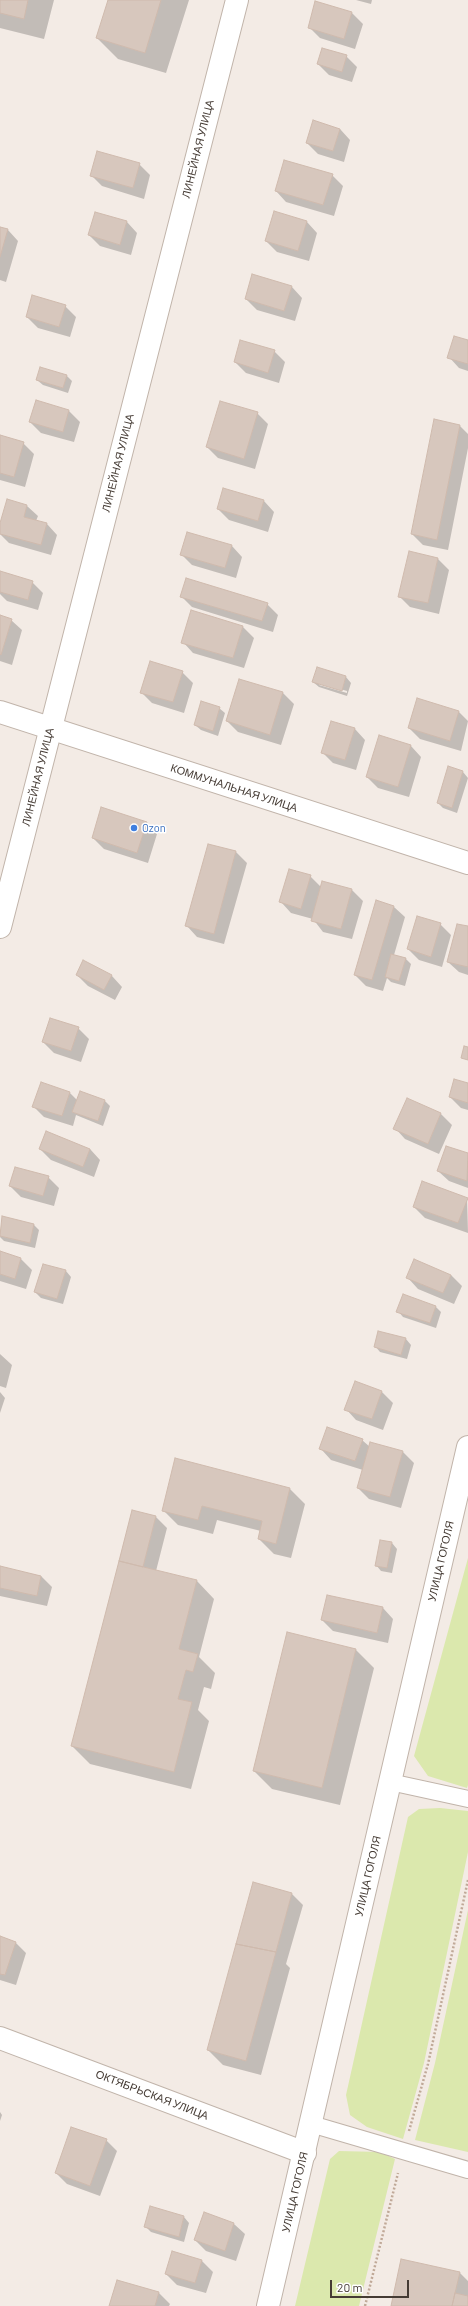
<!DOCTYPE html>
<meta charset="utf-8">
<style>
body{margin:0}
#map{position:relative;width:468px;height:2306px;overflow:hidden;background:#f3ebe5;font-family:Barlow,sans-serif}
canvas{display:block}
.scale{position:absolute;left:330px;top:2280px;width:79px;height:18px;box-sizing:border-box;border:2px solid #453b34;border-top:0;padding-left:5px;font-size:12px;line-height:14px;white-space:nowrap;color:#453b34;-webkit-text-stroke:3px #fff;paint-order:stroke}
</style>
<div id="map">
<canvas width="468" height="2306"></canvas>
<div class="scale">20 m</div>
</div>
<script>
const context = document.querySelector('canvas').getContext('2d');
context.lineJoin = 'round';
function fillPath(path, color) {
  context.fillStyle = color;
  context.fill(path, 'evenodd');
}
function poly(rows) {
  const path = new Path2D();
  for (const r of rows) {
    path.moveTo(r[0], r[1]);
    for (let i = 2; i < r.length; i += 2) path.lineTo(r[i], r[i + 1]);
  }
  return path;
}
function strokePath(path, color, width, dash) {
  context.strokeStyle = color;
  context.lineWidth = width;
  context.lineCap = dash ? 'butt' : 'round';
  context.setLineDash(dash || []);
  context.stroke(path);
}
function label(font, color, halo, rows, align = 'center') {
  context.font = font + ' Barlow,sans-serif';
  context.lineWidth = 3;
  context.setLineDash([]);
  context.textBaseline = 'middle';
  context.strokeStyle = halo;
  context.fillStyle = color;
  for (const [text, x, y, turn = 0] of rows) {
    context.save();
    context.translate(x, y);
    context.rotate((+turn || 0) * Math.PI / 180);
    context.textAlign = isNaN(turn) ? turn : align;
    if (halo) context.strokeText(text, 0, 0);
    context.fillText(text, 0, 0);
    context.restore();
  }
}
fillPath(poly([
 [468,1558,468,1785,467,1788,428,1776,414,1756],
 [440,1808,468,1811,468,1852,424,2063,403,2139,367,2127,350,2115,346,2095,408,1817,419,1809],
 [468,1910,468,2152,415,2140,435,2063],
 [339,2151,380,2152,395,2159,359,2306,295,2306,330,2159]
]), '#dbe8ad');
fillPath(poly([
 [0,0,54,0,44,39,0,28],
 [109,0,189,0,166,73,118,59,97,38],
 [356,0,372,0,371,4],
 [316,2,352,13,363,24,355,49,320,38,309,27],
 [346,56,357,67,352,82,329,75,318,64],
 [340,129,350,140,344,162,318,154,307,143],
 [139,164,150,175,144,199,102,186,91,175],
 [332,175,343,186,334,216,286,202,276,191],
 [127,222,137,233,131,255,100,246,89,235],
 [307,222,317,233,309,261,277,252,266,241],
 [0,228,8,230,18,241,6,282,0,280],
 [253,276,292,287,302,298,295,321,257,310,246,299],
 [65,306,76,317,70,337,38,328,27,317],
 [468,341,468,371,459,368,449,357],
 [274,351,285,362,279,383,246,373,235,362],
 [66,375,72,381,68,393,43,385,37,380],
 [36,401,69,411,80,422,74,442,41,433,30,422],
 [257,413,268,424,255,469,218,458,207,447],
 [459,425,468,434,468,448,448,550,423,545,412,534],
 [0,436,23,443,34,454,25,487,0,480],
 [264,501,274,512,268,532,229,520,218,509],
 [27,506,38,516,36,521,47,524,57,535,51,555,9,543,0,534,0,527],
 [232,546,242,557,236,578,192,565,181,554],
 [410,552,438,559,449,570,439,614,410,607,399,596],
 [0,577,32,582,43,593,38,610,7,601,0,594],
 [181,596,267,604,278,615,273,632,192,607],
 [0,616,11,620,22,630,12,665,0,661],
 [243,627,254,638,244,668,193,653,183,642],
 [318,669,346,677,351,683,347,696,319,687,313,682],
 [319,683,347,691,347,693,319,685],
 [182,672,193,683,184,713,152,703,141,692],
 [240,680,283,693,294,704,281,745,238,732,227,721],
 [219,708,225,713,218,736,201,730,195,725],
 [459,712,468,721,461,751,420,739,409,728],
 [355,729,365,740,356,770,333,763,322,752],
 [411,746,421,757,409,797,378,788,367,777],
 [463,772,468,778,457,813,443,808,438,803],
 [146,823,157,834,148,863,104,849,93,838],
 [236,852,247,863,224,944,197,937,187,926],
 [310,876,321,887,323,882,352,890,363,901,352,939,323,932,313,919,291,913,281,902],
 [377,902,394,907,405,917,394,955,405,958,411,964,405,986,391,982,387,978,383,991,366,986,355,975],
 [440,924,451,935,442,967,419,960,408,949],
 [468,927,468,975,459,972,448,962],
 [84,962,112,976,122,987,115,1000,88,986,77,975],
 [78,1028,89,1039,81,1062,54,1053,43,1042],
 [468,1084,468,1110,461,1108,450,1097],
 [69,1092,78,1101,105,1101,110,1106,103,1126,76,1115,73,1126,44,1117,34,1107],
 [407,1100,441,1114,452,1125,439,1154,405,1139,395,1128],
 [446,1147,468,1154,468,1188,449,1181,438,1171],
 [40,1149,90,1149,100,1160,94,1177,51,1160],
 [48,1177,59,1188,54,1206,21,1197,10,1186],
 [467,1198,468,1233,425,1218,414,1207],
 [3,1217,34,1225,39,1230,35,1248,4,1241,0,1237],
 [0,1252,21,1259,32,1270,26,1289,0,1281],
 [66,1271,71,1277,63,1304,41,1298,35,1292],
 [451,1275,462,1286,454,1304,418,1289,408,1278],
 [436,1307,441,1312,436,1328,403,1317,398,1311],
 [406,1339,411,1345,407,1359,380,1352,375,1346],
 [0,1354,12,1365,6,1388,0,1386],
 [355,1382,382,1392,393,1403,383,1430,356,1420,346,1409],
 [0,1392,5,1398,0,1413],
 [362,1440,370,1447,371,1443,403,1452,414,1463,401,1508,369,1499,358,1488,363,1470,331,1460,321,1449],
 [290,1489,305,1504,291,1558,274,1554,259,1539,261,1531,217,1520,213,1534,178,1525,163,1510],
 [132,1511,156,1517,167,1528,156,1571,197,1581,214,1599,199,1657,215,1673,211,1689,204,1687,198,1710,209,1721,191,1789,90,1764,72,1746],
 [392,1543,397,1549,392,1573,381,1571,376,1565],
 [0,1567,41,1576,52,1587,47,1606,0,1596],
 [383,1608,393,1619,388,1643,333,1631,322,1620],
 [288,1634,356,1650,374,1668,340,1805,272,1789,254,1771],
 [292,1894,303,1905,286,1964,290,1968,261,2075,223,2065,208,2050],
 [0,1937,16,1943,26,1953,16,1985,0,1980],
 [0,2112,2,2115,0,2121],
 [106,2140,117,2151,100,2196,67,2184,56,2173],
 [151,2207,184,2217,189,2223,184,2242,151,2232,145,2226],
 [204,2214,234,2224,245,2234,236,2261,206,2251,195,2240],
 [173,2252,202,2261,213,2272,206,2293,177,2285,166,2274],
 [459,2272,468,2281,468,2306,392,2306],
 [118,2281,159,2293,170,2304,169,2306,110,2306]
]), '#0003');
const building = poly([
 [0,0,28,0,24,19,0,13,0,0],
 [108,0,161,0,145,53,96,38,108,0],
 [315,1,352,12,344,39,308,28,315,1],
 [322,48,347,55,342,72,317,64,322,48],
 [313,120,340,129,333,151,306,143,313,120],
 [97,151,140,163,133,188,90,176,97,151],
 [284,160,333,174,323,205,275,191,284,160],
 [274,211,307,221,298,251,265,241,274,211],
 [95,212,127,221,120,245,88,235,95,212],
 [0,227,8,229,0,257,0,227],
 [252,274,292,286,284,311,245,299,252,274],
 [32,295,66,305,59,327,26,317,32,295],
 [454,336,468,340,468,364,447,358,454,336],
 [240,340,275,350,268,373,234,362,240,340],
 [40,367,67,375,63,388,36,380,40,367],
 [36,400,69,410,63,432,29,422,36,400],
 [220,401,258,412,244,459,206,447,220,401],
 [434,419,460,425,437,540,411,534,434,419],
 [0,435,24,442,14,477,0,473,0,435],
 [223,488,264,500,258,521,217,509,223,488],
 [7,499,27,505,24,517,47,523,41,545,0,534,0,523,7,499],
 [187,532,232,545,225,568,180,555,187,532],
 [409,551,438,558,428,603,398,597,409,551],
 [0,571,33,581,28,600,0,592,0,571],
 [186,578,268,603,262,621,180,597,186,578],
 [191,610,243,626,233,658,181,643,191,610],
 [0,615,12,619,1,655,0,654,0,615],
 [150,661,183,671,173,702,140,693,150,661],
 [317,667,346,676,342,691,312,682,317,667],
 [239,679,283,692,270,735,226,721,239,679],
 [417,698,459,711,450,741,408,728,417,698],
 [201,701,220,707,213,731,194,725,201,701],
 [331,721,355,728,345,760,321,753,331,721],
 [379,735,411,745,398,787,366,777,379,735],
 [448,766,463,771,452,808,437,803,448,766],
 [101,807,147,822,137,853,92,838,101,807],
 [208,844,236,851,214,934,185,926,208,844],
 [289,869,311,875,301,909,279,902,289,869],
 [322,881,352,889,341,929,311,921,322,881],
 [376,900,394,906,372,980,354,975,376,900],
 [417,916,441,923,431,957,407,949,417,916],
 [457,924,468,926,468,967,447,962,457,924],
 [391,954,406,958,399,981,385,977,391,954],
 [83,960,112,975,104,990,76,975,83,960],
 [50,1018,79,1027,71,1051,42,1042,50,1018],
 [464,1046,468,1047,468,1060,461,1058,464,1046],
 [454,1079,468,1083,468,1103,449,1097,454,1079],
 [41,1082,70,1092,62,1116,32,1107,41,1082],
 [80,1091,105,1100,98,1121,72,1112,80,1091],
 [407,1098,441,1113,428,1144,393,1129,407,1098],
 [46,1131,90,1149,83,1167,39,1149,46,1131],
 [446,1146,468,1153,467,1181,437,1171,446,1146],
 [15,1167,49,1176,43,1196,9,1186,15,1167],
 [422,1181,468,1198,458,1223,413,1207,422,1181],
 [2,1216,34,1224,30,1243,0,1236,2,1216],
 [0,1251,21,1258,15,1279,0,1274,0,1251],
 [414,1259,451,1275,443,1293,406,1278,414,1259],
 [43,1264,66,1270,57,1299,34,1292,43,1264],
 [403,1294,436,1306,430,1323,396,1312,403,1294],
 [378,1331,406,1338,401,1355,374,1347,378,1331],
 [355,1381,382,1391,372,1419,344,1410,355,1381],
 [327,1427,363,1439,355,1461,319,1449,327,1427],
 [370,1442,403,1451,390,1497,357,1488,370,1442],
 [175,1458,290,1488,276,1544,258,1539,262,1521,202,1506,198,1520,162,1511,175,1458],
 [132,1510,156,1516,143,1567,119,1561,132,1510],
 [380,1540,392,1542,387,1568,375,1566,380,1540],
 [119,1561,197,1580,179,1649,198,1654,193,1672,186,1670,178,1699,192,1702,174,1772,71,1746,119,1561],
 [0,1566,41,1576,37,1596,0,1588,0,1566],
 [327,1595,383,1607,377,1633,321,1620,327,1595],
 [287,1632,356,1649,322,1788,253,1771,287,1632],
 [253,1882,292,1893,276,1952,236,1944,253,1882],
 [0,1936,16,1942,5,1975,0,1974,0,1936],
 [236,1944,276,1952,246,2061,207,2050,236,1944],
 [71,2127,107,2139,90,2186,55,2173,71,2127],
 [150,2206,184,2216,179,2237,144,2227,150,2206],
 [204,2212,234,2223,225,2251,194,2240,204,2212],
 [172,2251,202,2260,195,2283,165,2274,172,2251],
 [401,2259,460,2272,452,2306,391,2306,401,2259],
 [117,2280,159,2292,155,2306,109,2306,117,2280],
 [455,2293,468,2296,468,2306,452,2306,455,2293]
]);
fillPath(building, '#d7c7bd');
strokePath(building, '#cfbaad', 1);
const service = poly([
 [390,1782,468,1799],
 [311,2124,468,2170]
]);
const minor = poly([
 [0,927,237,0],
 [0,2038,305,2153]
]);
const tertiary = poly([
 [0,712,468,863],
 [268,2306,468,1447]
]);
strokePath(service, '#c1b4aa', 18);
strokePath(minor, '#c1b4aa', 24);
strokePath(tertiary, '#c1b4aa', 24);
strokePath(poly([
 [409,2131,428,2064,468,1880],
 [365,2306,398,2173]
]), '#c0a998', 2.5, [2, 2]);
strokePath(service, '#fff', 16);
strokePath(minor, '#fff', 22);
strokePath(tertiary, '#fff', 22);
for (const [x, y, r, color] of [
 [134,828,4,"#3f7fe0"]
]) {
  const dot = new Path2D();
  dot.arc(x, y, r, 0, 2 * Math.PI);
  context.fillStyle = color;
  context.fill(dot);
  strokePath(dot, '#fff', 1.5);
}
label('11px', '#453b34', '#fff', [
 ["ЛИНЕЙНАЯ УЛИЦА",198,149,-76],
 ["ЛИНЕЙНАЯ УЛИЦА",118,463,-76],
 ["ЛИНЕЙНАЯ УЛИЦА",38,777,-76],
 ["КОММУНАЛЬНАЯ УЛИЦА",234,788,18],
 ["УЛИЦА ГОГОЛЯ",441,1561,-77],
 ["УЛИЦА ГОГОЛЯ",368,1876,-77],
 ["ОКТЯБРЬСКАЯ УЛИЦА",152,2095,21],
 ["УЛИЦА ГОГОЛЯ",295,2192,-77]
]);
label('11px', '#366cbe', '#fff', [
 ["Ozon",142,828]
], 'left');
</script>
